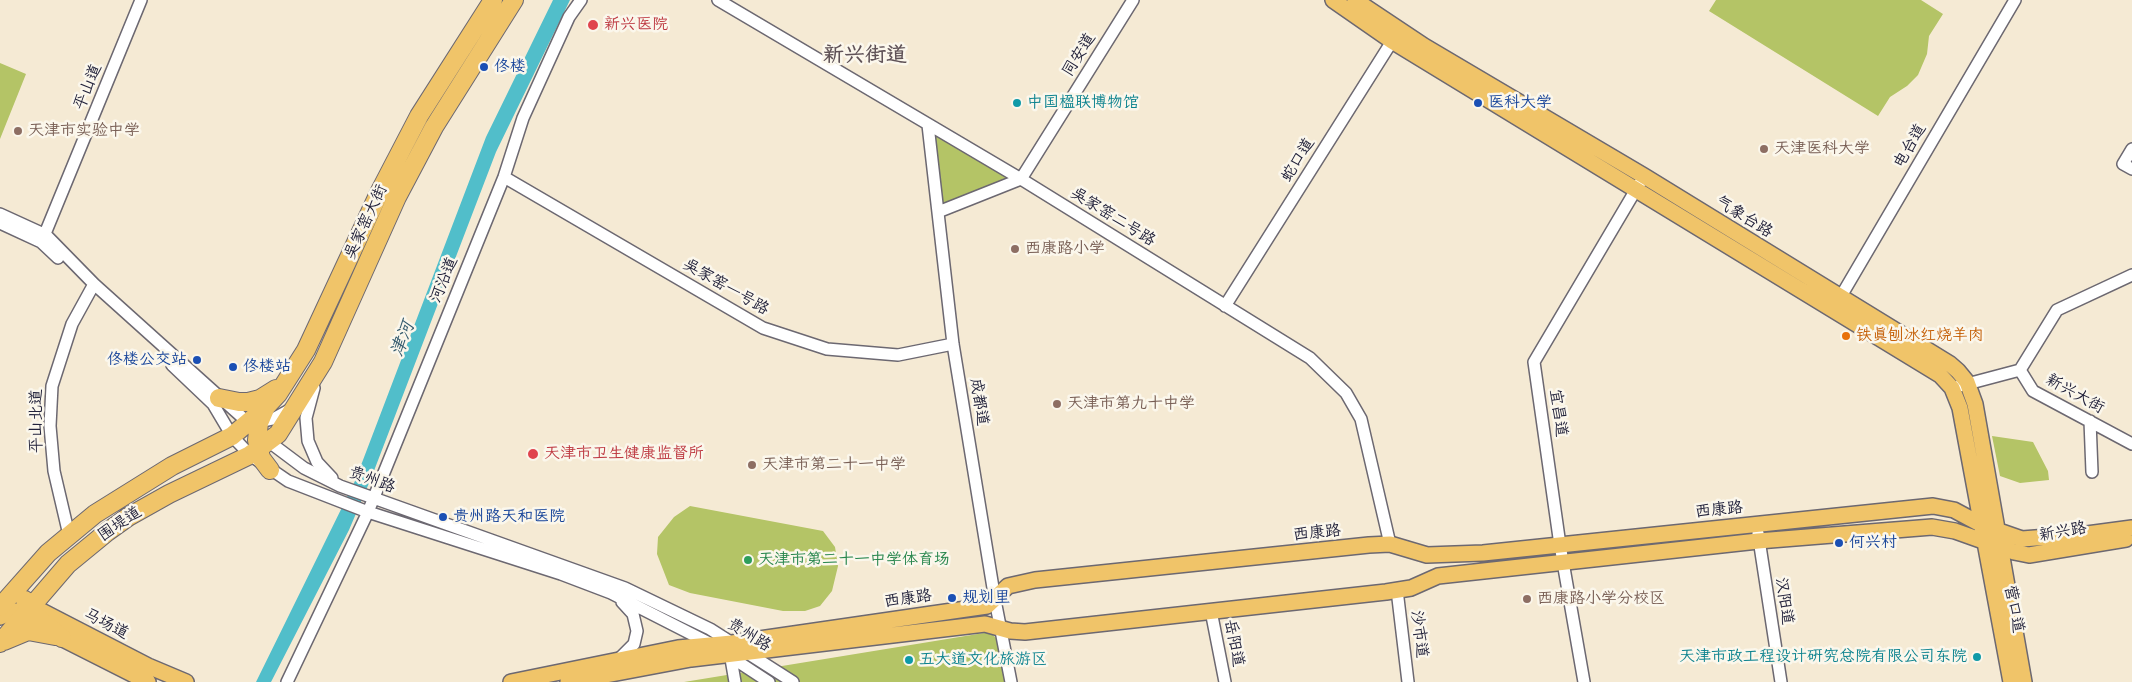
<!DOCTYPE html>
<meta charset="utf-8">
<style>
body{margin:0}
canvas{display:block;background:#f5ead4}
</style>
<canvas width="2132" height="682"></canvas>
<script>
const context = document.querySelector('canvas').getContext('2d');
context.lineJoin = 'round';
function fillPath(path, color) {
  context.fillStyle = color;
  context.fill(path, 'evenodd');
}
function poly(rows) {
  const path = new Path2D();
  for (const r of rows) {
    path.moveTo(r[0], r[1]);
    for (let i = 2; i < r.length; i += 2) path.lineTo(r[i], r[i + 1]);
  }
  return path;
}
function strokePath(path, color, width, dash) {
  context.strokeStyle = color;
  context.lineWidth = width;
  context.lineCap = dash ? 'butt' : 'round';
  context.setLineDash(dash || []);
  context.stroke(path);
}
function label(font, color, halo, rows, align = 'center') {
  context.font = font + ' "Patrick Hand","LXGW WenKai TC",sans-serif';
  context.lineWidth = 5;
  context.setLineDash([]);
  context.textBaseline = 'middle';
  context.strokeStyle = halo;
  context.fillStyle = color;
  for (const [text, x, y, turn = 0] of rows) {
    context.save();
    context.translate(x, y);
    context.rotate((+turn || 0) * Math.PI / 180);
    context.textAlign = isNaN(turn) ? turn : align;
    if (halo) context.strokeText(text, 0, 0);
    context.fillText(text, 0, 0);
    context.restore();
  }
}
fillPath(poly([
 [1716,0,1921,0,1943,14,1929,36,1927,54,1918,75,1907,86,1890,97,1878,116,1709,11],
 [0,63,26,74,0,139],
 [933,123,1024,178,942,212],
 [1992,436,2033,442,2048,471,2049,480,2020,483,2000,476],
 [690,506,823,531,835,547,838,566,832,591,820,606,805,611,783,611,690,593,669,585,657,554,658,537,674,517],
 [990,632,996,638,1005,682,684,682]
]), '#b4c466');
fillPath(poly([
 [553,0,570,0,496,152,372,476,349,530,271,682,256,682,355,481,486,137]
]), '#51beca');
const minor = poly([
 [718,0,1021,179,1310,358,1346,393,1361,419,1390,544],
 [928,125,953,344,995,600,1011,682],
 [2132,149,2123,164,2132,169],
 [504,177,763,328,827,349,898,355,953,344],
 [938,212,1021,179,1133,0],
 [0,214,46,235,94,284,253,427],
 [0,223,41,242,58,258],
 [42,241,141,0],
 [1837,303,2015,0],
 [1225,306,1396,35],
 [172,365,213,404,232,436,250,455,288,481,368,512,561,574,611,593,711,644,769,682],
 [2020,370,2057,310,2132,275],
 [314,388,306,418,308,441,317,462,332,478],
 [1952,388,2020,370,2033,391,2132,444],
 [2090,421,2092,472],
 [255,423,273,419,291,409],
 [264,438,304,468,340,486,625,588,710,629,793,682],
 [1758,533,1781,682],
 [69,535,54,471,50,426,52,386,72,324,94,284],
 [1397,590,1408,682],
 [1211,611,1225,682],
 [730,653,735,682],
 [619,659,634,644,637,631,633,614,622,602],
 [287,682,368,512,504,177,523,118,569,17,581,0],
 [1584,682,1560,545,1534,362,1644,176]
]);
const major = poly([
 [1333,0,1392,41,1940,375,1952,388,1960,408,2011,682],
 [1355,0,1424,46,1644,176,1950,364,1958,371,1967,382,1975,404,2024,682],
 [26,603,148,666,186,682],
 [0,617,15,611,36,614],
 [51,633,148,682],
 [511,682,678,648,732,643,987,606,1008,586,1035,580,1369,545,1390,544,1427,555,1483,553,1933,506,1954,510,1982,525,2022,539,2087,534,2132,528],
 [568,682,691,659,985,624,1010,631,1025,632,1386,592,1411,588,1438,576,1758,541,1932,527,1955,531,2014,552,2029,555,2126,539]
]);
const highway = poly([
 [219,398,239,402,248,402,260,399,276,389],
 [265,409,259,423,257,440,261,458,270,470],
 [25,600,31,612,62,638],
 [0,607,48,553,95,514,172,466,232,436,265,408,278,394,306,350,380,191,419,116,493,0],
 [4,641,28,631,55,636],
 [0,643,68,564,107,532,128,517,169,494,250,455,278,434,323,362,397,197,434,127,514,0]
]);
strokePath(minor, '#6c6871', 14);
strokePath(major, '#6c6871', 18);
strokePath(highway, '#6c6871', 20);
strokePath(minor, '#fff', 11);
strokePath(major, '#f0c469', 15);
strokePath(highway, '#f0c469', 18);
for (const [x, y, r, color] of [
 [593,25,6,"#e0444e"],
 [484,67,5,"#1a4fb4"],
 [1017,103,5,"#0f9aa8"],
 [1478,103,5,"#1a4fb4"],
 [18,131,5,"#8d6e63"],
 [1764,149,5,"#8d6e63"],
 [1015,249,5,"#8d6e63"],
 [1846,336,5,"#e8710a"],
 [197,360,5,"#1a4fb4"],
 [233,367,5,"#1a4fb4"],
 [1057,404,5,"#8d6e63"],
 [533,454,6,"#e0444e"],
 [752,465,5,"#8d6e63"],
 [443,517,5,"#1a4fb4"],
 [1839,543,5,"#1a4fb4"],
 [748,560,5,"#2e9e5b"],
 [952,598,5,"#1a4fb4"],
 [1527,599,5,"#8d6e63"],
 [1977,657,5,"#0f9aa8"],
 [909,660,5,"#0f9aa8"]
]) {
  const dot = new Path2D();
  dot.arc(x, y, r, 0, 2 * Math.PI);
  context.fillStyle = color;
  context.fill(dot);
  strokePath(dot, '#fbf7ec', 2);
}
label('16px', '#be3a42', '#fbf7ec', [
 ["新兴医院",604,25],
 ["天津市卫生健康监督所",544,454]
], 'left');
label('16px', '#22223b', '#fbf7ec', [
 ["同安道",1079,55,-58],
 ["平山道",88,87,-68],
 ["电台道",1910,146,-60],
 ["蛇口道",1298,160,-58],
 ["吴家窑二号路",1113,217,32],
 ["气象台路",1744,217,32],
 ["吴家窑大街",366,222,-65],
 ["河沿道",444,280,-68],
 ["吴家窑一号路",726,287,30],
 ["新兴大街",2075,394,29],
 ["成都道",979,402,81],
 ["宜昌道",1558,413,82],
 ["平山北道",37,421,-90],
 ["贵州路",372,480,21],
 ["西康路",1719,510,-6],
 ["围堤道",120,524,-34],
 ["新兴路",2063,532,-10],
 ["西康路",1317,533,-6],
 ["西康路",908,599,-8],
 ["汉阳道",1784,601,81],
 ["营口道",2014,609,79],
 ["马场道",106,624,27],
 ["沙市道",1419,634,83],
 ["贵州路",749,635,32],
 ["岳阳道",1234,643,79]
]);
label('16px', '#164399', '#fbf7ec', [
 ["佟楼",494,67],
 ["医科大学",1488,103],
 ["佟楼公交站",187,360,"right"],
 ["佟楼站",243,367],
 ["贵州路天和医院",453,517],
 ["何兴村",1849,543],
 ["规划里",962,598]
], 'left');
label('16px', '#0d838f', '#fbf7ec', [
 ["中国楹联博物馆",1027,103],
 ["天津市政工程设计研究总院有限公司东院",1967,657,"right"],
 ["五大道文化旅游区",919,660]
], 'left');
label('16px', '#785e54', '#fbf7ec', [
 ["天津市实验中学",28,131],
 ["天津医科大学",1774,149],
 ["西康路小学",1025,249],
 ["天津市第九十中学",1067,404],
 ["天津市第二十一中学",762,465],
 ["西康路小学分校区",1537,599]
], 'left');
label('16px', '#c56008', '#fbf7ec', [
 ["铁真刨冰红烧羊肉",1856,336]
], 'left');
label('16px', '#27864d', '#fbf7ec', [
 ["天津市第二十一中学体育场",758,560]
], 'left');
label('italic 18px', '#32596d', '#fbf7ec', [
 ["津河",403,339,-69]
]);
label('bold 21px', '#5f5257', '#fbf7ec', [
 ["新兴街道",865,55]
]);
</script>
